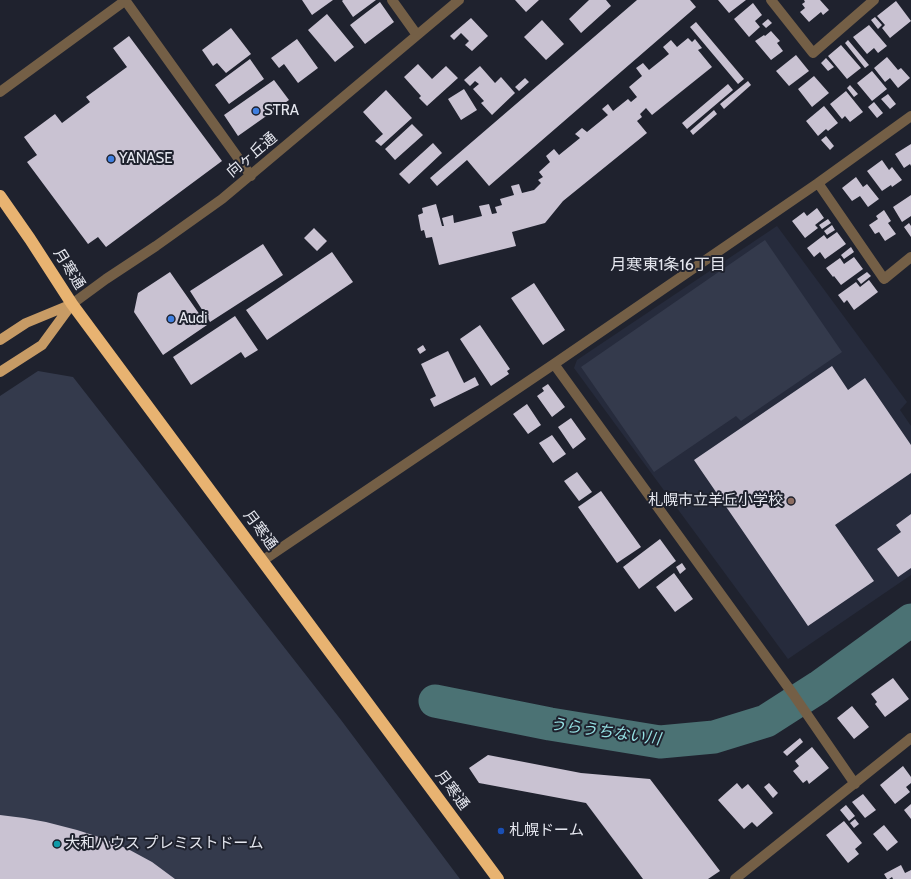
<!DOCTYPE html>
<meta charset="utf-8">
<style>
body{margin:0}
canvas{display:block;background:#1f222e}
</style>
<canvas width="911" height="879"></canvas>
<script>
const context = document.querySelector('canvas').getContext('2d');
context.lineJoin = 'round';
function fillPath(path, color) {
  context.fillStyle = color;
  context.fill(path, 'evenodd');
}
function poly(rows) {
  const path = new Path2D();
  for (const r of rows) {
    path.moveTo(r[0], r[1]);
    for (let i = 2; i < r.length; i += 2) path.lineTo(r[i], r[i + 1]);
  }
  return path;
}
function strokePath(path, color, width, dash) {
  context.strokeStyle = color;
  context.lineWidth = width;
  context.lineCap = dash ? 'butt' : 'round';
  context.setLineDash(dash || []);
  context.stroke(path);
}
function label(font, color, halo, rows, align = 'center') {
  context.font = font + ' Cabin,"Noto Sans JP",sans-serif';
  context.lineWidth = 4;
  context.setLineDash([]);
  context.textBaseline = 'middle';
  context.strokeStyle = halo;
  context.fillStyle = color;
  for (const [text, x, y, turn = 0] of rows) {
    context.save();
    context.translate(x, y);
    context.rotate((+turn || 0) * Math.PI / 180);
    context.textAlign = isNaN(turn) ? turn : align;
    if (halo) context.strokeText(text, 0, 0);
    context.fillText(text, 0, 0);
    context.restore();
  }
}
fillPath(poly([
 [777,226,907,402,900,410,911,426,911,575,788,659,574,368,577,360]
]), '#262b3c');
fillPath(poly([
 [765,240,842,352,741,421,736,416,654,472,581,367],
 [38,371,73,377,341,720,460,879,0,879,0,396]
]), '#343a4c');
strokePath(poly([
 [435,701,550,724,660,742,714,737,766,721,819,687,911,620]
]), '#4b7274', 33);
fillPath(poly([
 [302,0,333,0,312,15],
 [343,0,376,0,353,17,342,1],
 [515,0,539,0,526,12],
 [589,0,606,0,611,6,581,33,569,19],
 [637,0,690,0,696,7,489,186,467,160,437,186,430,178],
 [718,0,746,0,729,13],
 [804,0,820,0,829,10,823,15,821,12,809,22,800,12,805,8,802,4,805,2],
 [896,1,911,21,890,38,882,28,885,25,877,16],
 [380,2,394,22,365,44,350,25],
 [753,3,762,15,755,21,760,27,749,37,734,19],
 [327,14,354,47,335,62,308,30],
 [875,17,882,25,878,29,871,20],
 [471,18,488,36,472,51,465,45,469,41,461,33,454,40,450,36],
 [768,19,772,23,766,28,762,24],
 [542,20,564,44,546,60,524,37],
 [696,22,744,79,738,84,690,27],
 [869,25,887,46,878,53,874,48,867,54,853,37],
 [231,28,251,54,226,73,217,63,213,66,202,50],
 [771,31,780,41,777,43,783,51,771,60,755,41,764,35,765,36],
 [129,36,222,161,106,247,98,237,88,244,27,162,37,155,24,137,55,114,62,123,90,102,86,97,127,67,113,48],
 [688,38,692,42,695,39,702,48,698,50,712,67,652,115,646,108,640,114,642,117,637,121,647,133,563,201,545,223,512,232,516,246,439,265,432,237,426,238,424,230,421,231,418,215,423,213,422,208,436,204,442,226,444,226,442,218,453,215,454,223,482,216,479,206,489,204,492,214,497,213,495,207,502,205,500,199,514,195,511,186,519,184,522,193,534,190,541,183,538,180,543,177,539,172,550,162,546,156,554,149,559,155,580,138,575,134,582,128,587,132,608,115,602,109,608,104,613,111,628,99,631,102,637,97,629,87,642,76,636,68,643,63,649,70,669,54,663,47,671,40,677,47],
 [297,39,318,68,298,83,284,64,279,68,271,58],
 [848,40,869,65,865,68,845,43],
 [841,45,861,68,847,79,828,56],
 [796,55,809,71,789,86,776,71],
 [887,57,898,70,901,68,910,78,898,88,890,78,885,82,874,68],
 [826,58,834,67,828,71,821,63],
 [250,59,264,79,229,104,215,85],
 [418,64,432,79,446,66,458,78,427,106,419,98,421,96,404,77],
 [480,66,495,83,501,77,515,93,492,115,481,103,484,101,473,89,479,84,475,81,470,86,464,80],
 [872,71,887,89,872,101,857,83],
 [814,76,829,93,812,107,798,89],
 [525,78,529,82,519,91,515,87],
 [274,80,289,100,238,136,224,115],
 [748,81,751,85,724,109,720,104],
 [728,84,733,90,687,129,682,123],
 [850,85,858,94,854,97,847,88],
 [464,89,477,110,461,120,448,99],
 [386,90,412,118,381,146,375,141,383,134,363,112],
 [846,91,863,112,850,122,845,116,842,119,830,104],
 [888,94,896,104,890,109,881,99],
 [874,102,883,113,877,118,868,107],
 [824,106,838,123,828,131,826,129,818,136,806,121],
 [714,110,717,114,693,135,690,131],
 [412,124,423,135,395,160,385,149],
 [826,136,834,146,830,150,821,140],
 [433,143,442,153,409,184,399,174],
 [911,144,911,166,910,164,904,168,895,154],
 [882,160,889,170,892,167,902,180,892,187,891,185,882,191,867,171],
 [856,177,863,187,867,184,879,199,868,207,860,196,852,201,842,188],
 [911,195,911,216,902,222,893,207],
 [817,208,824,218,815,225,818,228,805,238,792,221,804,212,807,216],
 [884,210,891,221,888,223,896,234,885,241,879,232,875,234,869,225,878,219,876,216],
 [828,219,831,223,822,229,819,225],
 [909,223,911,226,911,237,904,227],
 [832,225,835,230,827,235,824,231],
 [314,228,327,241,317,251,304,238],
 [837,232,846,244,825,259,820,252,814,257,807,248,824,235,827,239],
 [263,244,283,275,210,322,190,291],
 [851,247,854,252,844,259,841,255],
 [332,252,353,282,267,340,246,310],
 [854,257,863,269,841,285,834,276,833,277,826,268,840,258,844,264],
 [170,272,207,325,163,355,134,312,138,293],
 [867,272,871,276,861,284,857,279],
 [869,280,878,292,854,310,847,300,844,303,838,295,856,282,860,287],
 [534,283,565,330,543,345,511,298],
 [235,316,258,350,245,358,241,352,191,385,173,357],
 [480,325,510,369,507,371,509,374,491,386,460,339],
 [423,345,426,350,420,354,417,349],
 [448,351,464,383,475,377,479,385,434,407,430,399,436,396,421,364],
 [832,366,848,390,865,378,911,445,911,473,835,525,874,581,808,626,694,460],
 [548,384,565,407,552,417,537,396,544,391,542,388],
 [527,404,541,425,528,434,513,414],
 [571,418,586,439,573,449,558,427],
 [552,435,566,454,553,463,539,443],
 [577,472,592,492,579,501,564,481],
 [601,491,641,547,617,563,578,507],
 [911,514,911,568,898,577,877,549,901,532,896,525],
 [660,539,676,561,639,589,623,567],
 [682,563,686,569,680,574,676,567],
 [674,573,693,599,675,612,656,587],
 [893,678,909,699,885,717,875,704,877,702,871,694],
 [852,706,869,727,854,739,837,718],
 [800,738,803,742,787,756,783,752],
 [812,747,829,768,809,784,807,780,803,783,793,771,799,766,795,761],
 [488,755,581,773,650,779,720,871,708,879,643,879,586,803,479,783,469,768],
 [903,766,911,777,911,783,906,787,910,792,895,804,880,785],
 [737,783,742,789,748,784,773,813,757,827,752,822,744,829,718,800],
 [769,783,778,793,773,798,764,787],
 [863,794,876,810,865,818,852,802],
 [911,804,911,819,904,810],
 [846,805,855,816,849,821,840,810],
 [0,815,24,818,46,822,77,830,102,838,128,849,152,862,175,879,0,879],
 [855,819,859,824,854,828,850,823],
 [844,821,862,843,855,849,859,854,848,863,826,835],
 [884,825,898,842,887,851,873,834],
 [901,865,905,873,911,870,911,879,893,879,892,877,889,879,887,879,884,874]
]), '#c9c2d2');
strokePath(poly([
 [125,0,251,176],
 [392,0,417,35],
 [771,0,813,53,874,0],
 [0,92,126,0],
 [818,183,884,279,911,257],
 [72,304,106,279,156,246,222,199,459,0],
 [554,364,793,694,855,784],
 [262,561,554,364,818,183,911,116],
 [735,879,911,738]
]), '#745f46', 10);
strokePath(poly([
 [0,340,26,323,72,304],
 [0,372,42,345,72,304]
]), '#c79b65', 10);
strokePath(poly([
 [0,196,30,239,72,304,498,879]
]), '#e8b371', 12);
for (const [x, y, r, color] of [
 [256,111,4,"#3f7fe0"],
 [111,159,4,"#3f7fe0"],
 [171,319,4,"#3f7fe0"],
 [791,501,4,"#8d6e63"],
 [501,831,4,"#1a4fb4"],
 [57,844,4,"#0f9aa8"]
]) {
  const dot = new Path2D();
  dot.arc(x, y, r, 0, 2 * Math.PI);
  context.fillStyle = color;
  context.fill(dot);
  strokePath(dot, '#1f222e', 1.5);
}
label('15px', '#e5e7ef', '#1f222e', [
 ["STRA",264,111],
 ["YANASE",119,159],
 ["Audi",179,319],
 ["札幌市立羊丘小学校",783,501,"right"],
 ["札幌ドーム",509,831],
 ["大和ハウス プレミストドーム",65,844]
], 'left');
label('15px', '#e5e7ef', '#1f222e', [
 ["向ヶ丘通",252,155,-40],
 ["月寒通",69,269,58],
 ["月寒通",260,530,53],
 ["月寒通",452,790,53]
]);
label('16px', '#e5e7ef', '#1f222e', [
 ["月寒東1条16丁目",668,265]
]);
label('italic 16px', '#94dfe2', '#1f222e', [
 ["うらうちない川",605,732,8]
]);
</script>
